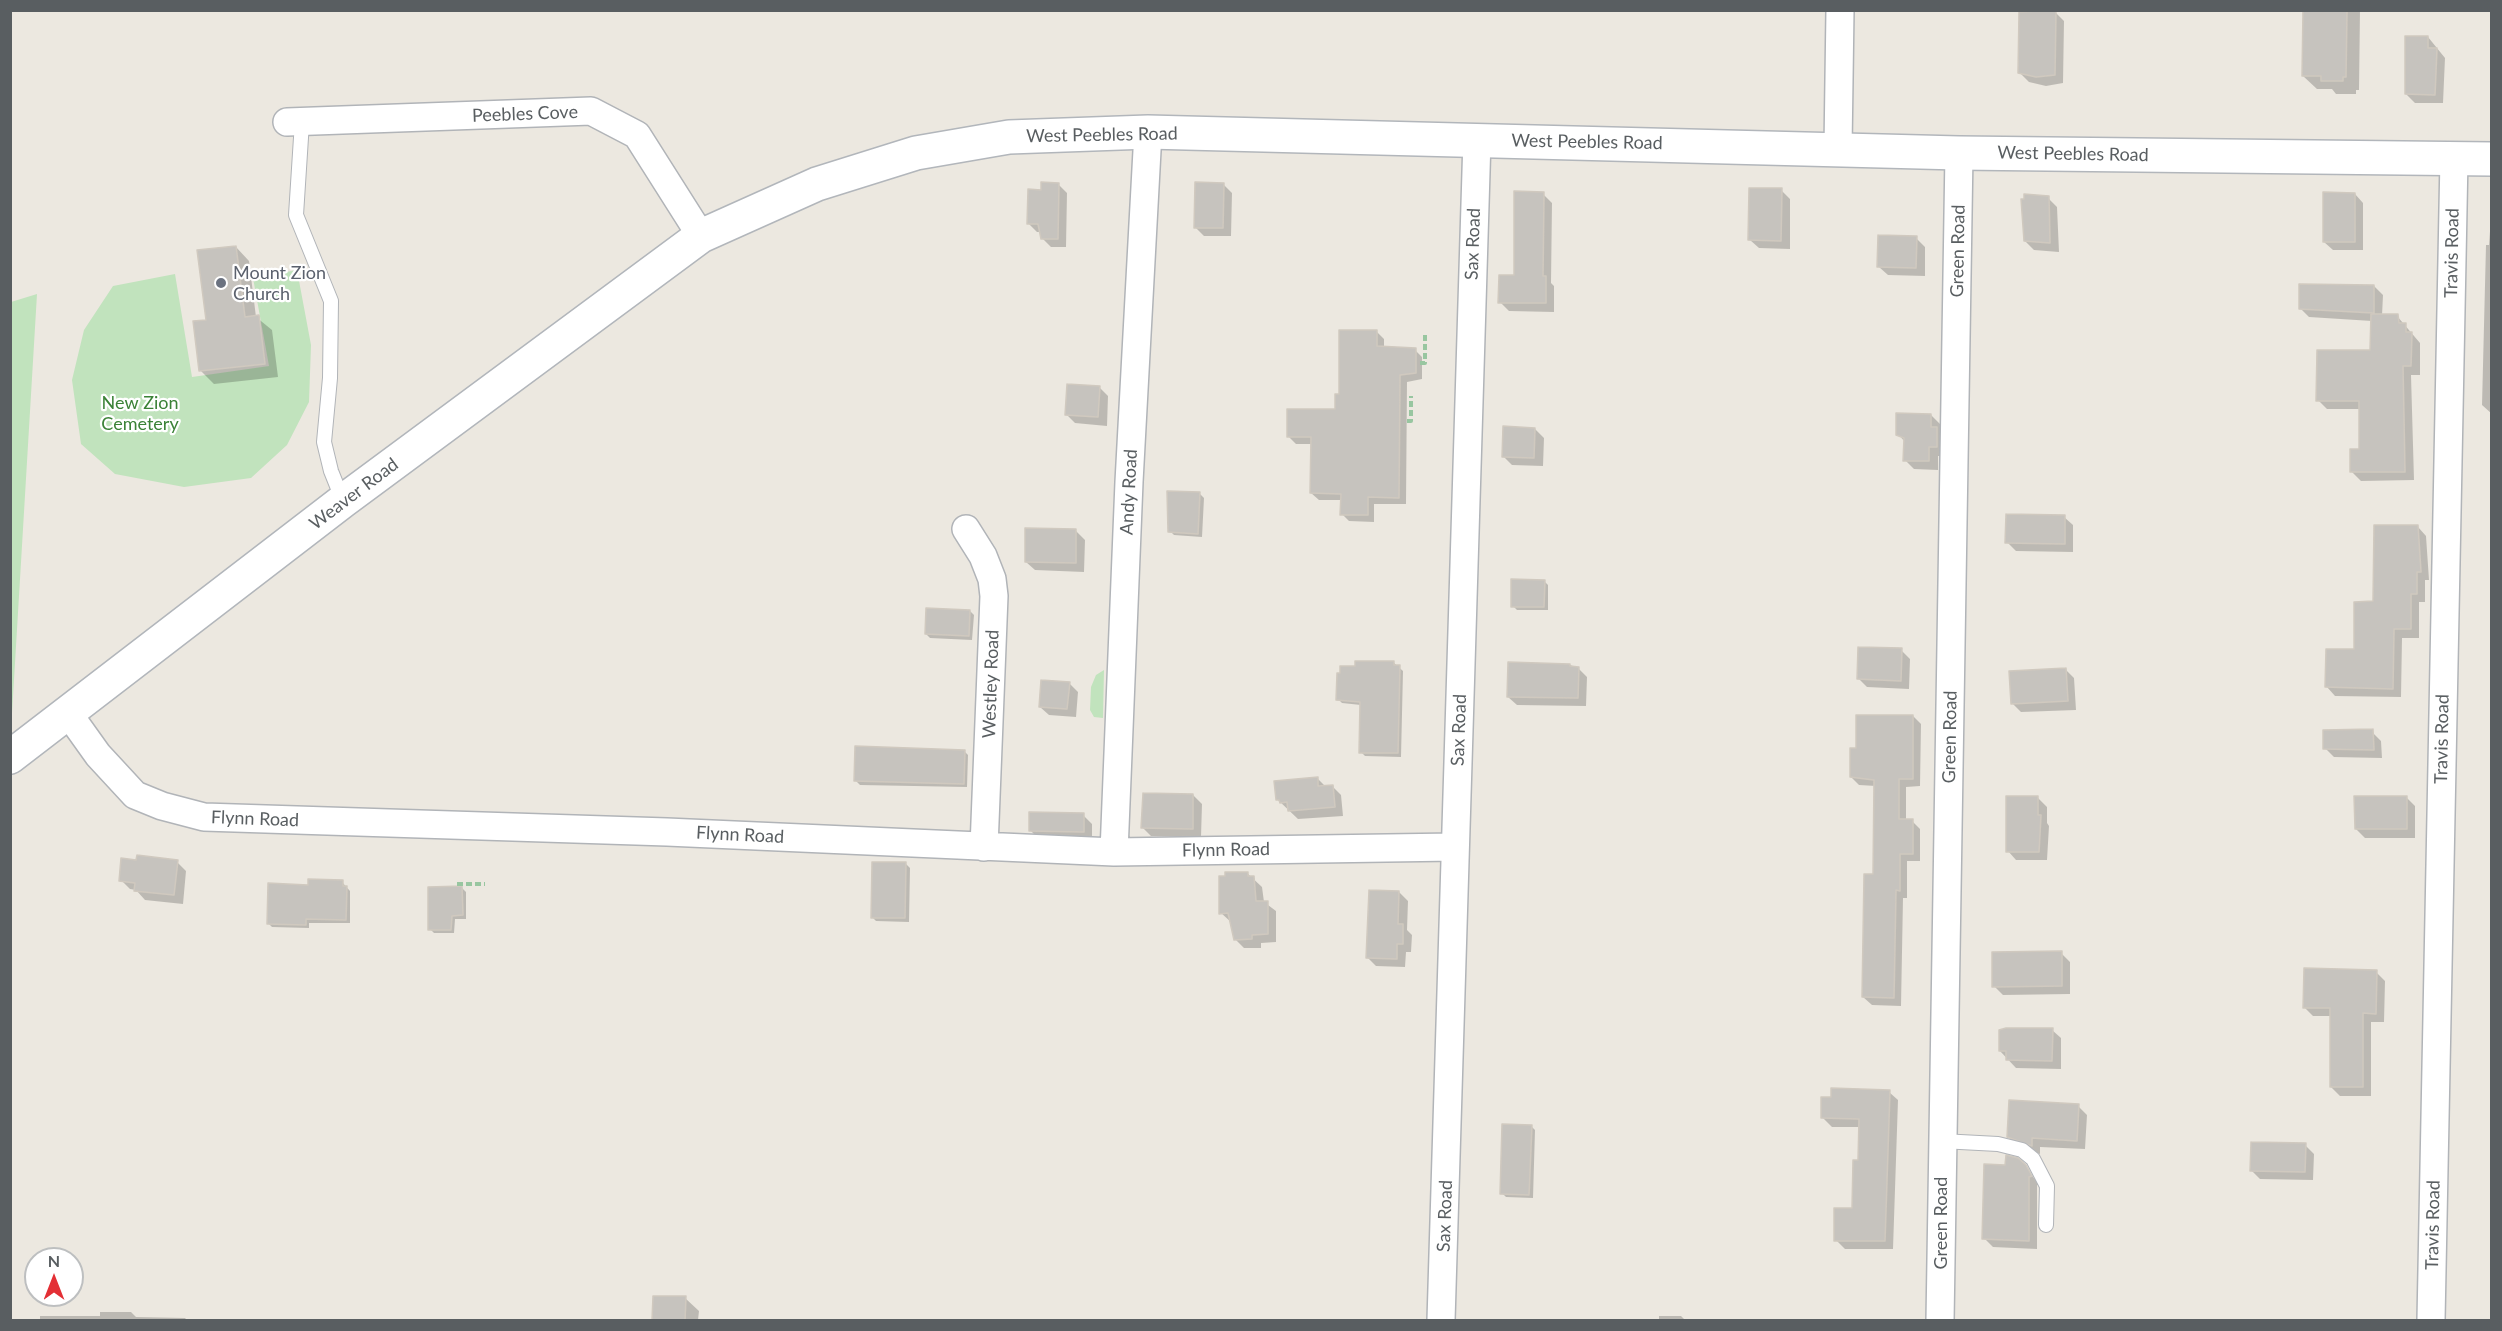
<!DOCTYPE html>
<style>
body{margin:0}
#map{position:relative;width:2502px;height:1331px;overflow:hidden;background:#ece8e0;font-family:Lato,sans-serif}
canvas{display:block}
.frame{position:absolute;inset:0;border:12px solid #595e61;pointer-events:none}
.north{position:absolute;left:24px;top:1247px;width:60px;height:60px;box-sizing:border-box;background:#fff;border:2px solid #bdbfc0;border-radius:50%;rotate:0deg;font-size:16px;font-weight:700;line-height:24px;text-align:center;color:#595e61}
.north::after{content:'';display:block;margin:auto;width:21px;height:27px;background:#e32f35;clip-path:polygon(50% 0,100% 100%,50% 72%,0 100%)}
</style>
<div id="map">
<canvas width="2502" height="1331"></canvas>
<div class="frame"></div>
<div class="north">N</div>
</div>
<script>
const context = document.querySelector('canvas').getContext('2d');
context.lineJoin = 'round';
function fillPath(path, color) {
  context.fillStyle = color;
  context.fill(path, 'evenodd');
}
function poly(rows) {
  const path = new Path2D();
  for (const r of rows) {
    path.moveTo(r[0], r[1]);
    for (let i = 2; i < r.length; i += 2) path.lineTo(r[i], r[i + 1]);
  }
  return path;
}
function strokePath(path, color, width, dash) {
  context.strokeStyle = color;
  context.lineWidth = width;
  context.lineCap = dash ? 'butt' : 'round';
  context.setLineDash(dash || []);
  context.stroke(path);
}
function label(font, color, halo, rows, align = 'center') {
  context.font = font + ' Lato,sans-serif';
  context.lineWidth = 4.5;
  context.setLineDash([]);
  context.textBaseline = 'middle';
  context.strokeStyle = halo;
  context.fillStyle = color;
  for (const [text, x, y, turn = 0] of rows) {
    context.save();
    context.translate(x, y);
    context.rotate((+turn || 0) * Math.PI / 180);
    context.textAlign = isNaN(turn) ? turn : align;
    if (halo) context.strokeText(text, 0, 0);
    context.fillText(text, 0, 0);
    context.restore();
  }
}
fillPath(poly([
 [297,270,311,345,309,402,287,445,251,478,184,487,115,474,81,444,72,380,84,330,113,286,175,274,192,377,269,366,253,278],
 [37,294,11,730,11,302],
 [1104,670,1103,718,1094,717,1090,710,1091,687,1096,675]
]), '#c1e3bd');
fillPath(poly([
 [2304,10,2360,10,2359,90,2356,90,2356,94,2336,94,2332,89,2317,89,2303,76],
 [2055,12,2064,21,2063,83,2046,86,2029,82,2020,73],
 [2428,37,2445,58,2443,103,2415,103,2406,94],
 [1058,184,1067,193,1066,247,1051,247,1042,238,1041,232,1037,232,1028,223,1042,191],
 [1223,184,1232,193,1231,236,1204,236,1195,227],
 [1781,190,1790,199,1790,249,1759,248,1750,240],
 [1543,194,1552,203,1551,283,1554,286,1554,312,1509,311,1500,302,1515,277],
 [2355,194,2363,203,2363,250,2333,250,2324,242],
 [2048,198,2057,207,2059,252,2034,250,2025,241],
 [2490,231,2492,231,2492,414,2482,405,2486,245,2489,245],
 [1916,238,1925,247,1925,276,1888,275,1879,267],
 [236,247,249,261,256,317,272,330,278,377,214,384,200,370,207,321],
 [2374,286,2383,295,2382,316,2397,316,2420,343,2420,375,2411,375,2414,480,2361,481,2352,472,2361,451,2361,409,2327,409,2318,400,2371,352,2372,321,2309,317,2300,308],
 [1377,332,1384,339,1384,348,1415,350,1422,357,1422,379,1407,382,1406,504,1374,504,1374,522,1349,521,1342,514,1342,500,1319,500,1311,493,1313,444,1296,444,1289,437,1336,411,1341,395],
 [1100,388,1108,396,1107,426,1075,423,1067,415],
 [1931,415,1940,424,1940,432,1945,438,1945,456,1938,456,1938,470,1914,469,1905,460,1905,442,1898,434],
 [1535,429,1544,438,1543,466,1512,465,1503,456],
 [1200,494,1204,498,1202,537,1174,535,1170,531],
 [2064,517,2073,525,2073,552,2016,551,2007,542],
 [2418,527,2426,536,2429,580,2425,580,2425,602,2419,602,2419,638,2402,638,2401,697,2335,696,2327,687,2355,651,2374,602],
 [1076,531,1085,540,1084,572,1035,570,1026,562],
 [1544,581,1548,585,1548,610,1517,610,1513,606],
 [970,611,974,615,972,640,930,638,926,634],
 [1901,650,1910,659,1909,689,1867,687,1858,678],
 [1394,663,1403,671,1401,757,1365,756,1361,752,1361,705,1342,703,1338,699],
 [1570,665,1578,668,1587,677,1586,706,1517,705,1508,697],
 [2065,669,2074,678,2076,710,2021,712,2012,703],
 [1069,683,1078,692,1076,717,1049,715,1040,707],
 [1913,716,1921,724,1920,786,1906,787,1906,821,1912,821,1920,829,1920,861,1907,861,1907,898,1903,898,1901,1006,1872,1005,1863,997,1875,875,1876,786,1859,785,1851,777,1858,749],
 [2372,732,2381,741,2382,758,2334,757,2325,748],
 [964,751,968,755,967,787,860,785,856,781],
 [1318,779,1326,787,1333,787,1341,795,1343,816,1298,819,1278,800],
 [1193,795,1202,804,1201,837,1151,836,1142,827],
 [2406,797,2415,806,2415,838,2365,838,2356,829],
 [2038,798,2047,807,2047,823,2049,826,2047,860,2016,860,2008,851],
 [1083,815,1092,824,1092,840,1040,840,1031,831],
 [177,862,186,871,183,904,145,900,136,890,130,889,121,880],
 [906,864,910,868,909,922,876,921,872,917],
 [1247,873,1262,887,1264,902,1276,911,1276,942,1261,943,1261,948,1244,948,1235,939,1231,922,1221,913],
 [342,882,350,891,350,923,309,923,309,928,272,927,268,923,309,886],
 [462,888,466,892,466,919,455,919,454,933,434,933,430,929],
 [1399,892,1408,901,1407,930,1412,935,1411,952,1406,952,1405,967,1376,966,1367,957],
 [2061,953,2070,962,2070,994,2003,995,1994,986],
 [2376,972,2385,981,2384,1022,2371,1022,2371,1096,2340,1096,2331,1087,2331,1016,2313,1016,2304,1007],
 [2052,1030,2061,1038,2061,1069,2016,1068,2000,1051],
 [1889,1092,1898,1100,1893,1249,1845,1249,1836,1240,1853,1209,1860,1162,1861,1127,1832,1127,1823,1118,1833,1099],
 [2078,1106,2087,1115,2085,1149,2040,1147,2040,1154,2017,1145,2008,1136],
 [1531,1126,1535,1130,1533,1198,1506,1197,1502,1193],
 [2305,1145,2314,1154,2313,1180,2260,1179,2251,1170],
 [2007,1166,2025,1166,2039,1185,2037,1185,2037,1249,1993,1247,1984,1238],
 [654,1298,685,1298,699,1311,698,1320,654,1320],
 [100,1312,131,1312,136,1317,185,1318,187,1320,40,1320,40,1316,100,1316],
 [1659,1316,1681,1316,1685,1320,1659,1320]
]), '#0003');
const building = poly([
 [2056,10,2055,75,2036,77,2018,73,2019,12,2056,10],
 [2303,10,2347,10,2346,77,2343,77,2343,81,2321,81,2321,76,2302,76,2303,10],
 [2405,36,2428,36,2428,48,2437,48,2435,95,2405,94,2405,36],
 [1041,182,1059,183,1058,239,1041,239,1038,224,1027,224,1028,189,1041,190,1041,182],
 [1195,182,1224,183,1223,228,1194,228,1195,182],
 [1749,188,1782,188,1781,241,1748,240,1749,188],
 [1514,191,1544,192,1543,276,1546,276,1546,303,1498,303,1499,275,1514,275,1514,191],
 [2323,192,2355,193,2355,242,2323,242,2323,192],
 [2024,194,2049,196,2050,243,2024,241,2021,199,2024,199,2024,194],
 [1878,235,1917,236,1916,268,1877,267,1878,235],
 [236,246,245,317,259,315,265,364,199,371,193,321,206,320,197,250,236,246],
 [2299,284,2374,285,2374,313,2299,309,2299,284],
 [2371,314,2398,314,2399,323,2406,323,2406,332,2412,332,2411,366,2403,366,2405,472,2350,472,2350,449,2359,449,2359,401,2316,401,2317,350,2370,350,2371,314],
 [1339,330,1377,330,1377,346,1416,348,1416,373,1400,375,1399,498,1368,497,1368,515,1340,515,1341,494,1310,493,1311,437,1287,437,1287,409,1335,409,1335,394,1339,394,1339,330],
 [1067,384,1100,386,1098,417,1065,415,1067,384],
 [1896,413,1931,414,1931,427,1937,427,1937,447,1929,447,1929,461,1903,461,1904,438,1896,435,1896,413],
 [1503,426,1535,428,1534,458,1502,457,1503,426],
 [1167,491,1200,492,1198,534,1168,532,1167,491],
 [2006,514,2065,515,2065,544,2005,543,2006,514],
 [2374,525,2418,525,2421,572,2417,572,2417,594,2411,594,2411,629,2394,629,2393,689,2325,687,2326,649,2354,649,2354,602,2373,601,2374,525],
 [1025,528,1076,529,1076,563,1025,562,1025,528],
 [1511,579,1545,580,1544,607,1511,607,1511,579],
 [926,608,970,610,969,636,925,634,926,608],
 [1858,647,1902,648,1901,681,1857,679,1858,647],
 [1355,661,1394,661,1394,665,1400,665,1398,753,1359,753,1360,702,1336,700,1337,673,1340,673,1340,666,1355,666,1355,661],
 [1508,662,1570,664,1570,666,1579,667,1578,698,1507,697,1508,662],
 [2066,668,2068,701,2011,704,2009,671,2066,668],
 [1041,680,1070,682,1067,709,1039,707,1041,680],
 [1856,715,1913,715,1913,779,1899,779,1899,819,1913,819,1913,854,1900,854,1900,891,1896,890,1894,998,1862,997,1864,874,1873,874,1874,780,1850,777,1850,748,1856,748,1856,715],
 [2373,729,2374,750,2323,749,2323,730,2373,729],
 [855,746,965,750,964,784,854,781,855,746],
 [1318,777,1318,786,1333,785,1335,807,1288,811,1287,802,1280,803,1279,800,1276,800,1274,781,1318,777],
 [1143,793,1193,794,1193,829,1141,828,1143,793],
 [2006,796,2038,796,2038,815,2041,815,2039,852,2006,852,2006,796],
 [2354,796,2407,796,2407,829,2355,829,2354,796],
 [1029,812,1084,813,1084,832,1029,831,1029,812],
 [137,855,178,860,174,895,134,891,135,883,119,881,121,858,136,860,137,855],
 [872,862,906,862,905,918,871,918,872,862],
 [1225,872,1248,872,1248,876,1254,876,1256,901,1268,901,1268,934,1252,935,1252,939,1234,940,1228,913,1219,914,1219,876,1225,876,1225,872],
 [308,879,343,880,343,886,347,886,346,920,306,919,306,925,267,924,268,883,308,885,308,879],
 [462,886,463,915,452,916,451,930,428,930,428,887,462,886],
 [1369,890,1399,891,1398,924,1403,924,1403,944,1397,944,1397,959,1366,958,1369,890],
 [2062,951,2062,986,1992,987,1992,952,2062,951],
 [2304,968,2377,970,2376,1014,2363,1013,2363,1087,2330,1087,2330,1008,2303,1008,2304,968],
 [2006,1028,2053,1028,2052,1061,2006,1060,2006,1051,1999,1051,1999,1030,2006,1028],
 [1831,1088,1890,1090,1885,1241,1834,1241,1834,1208,1852,1208,1853,1160,1858,1160,1859,1119,1821,1118,1821,1097,1831,1097,1831,1088],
 [2009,1100,2079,1104,2077,1141,2032,1138,2032,1146,2007,1137,2009,1100],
 [1502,1124,1532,1125,1529,1195,1500,1194,1502,1124],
 [2251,1142,2306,1143,2305,1172,2250,1171,2251,1142],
 [2006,1155,2018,1158,2026,1165,2032,1176,2029,1177,2029,1241,1982,1239,1984,1164,2005,1165,2006,1155],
 [653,1296,686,1296,685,1320,652,1320,653,1296]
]);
fillPath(building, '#c6c3be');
strokePath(building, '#d0c9bf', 1.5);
const service = poly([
 [302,122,296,215,331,301,330,378,324,442,331,471,343,501],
 [1941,1141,1998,1144,2022,1150,2033,1159,2047,1186,2046,1225]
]);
const minor = poly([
 [287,122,591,111,637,135,701,236],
 [1838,148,1840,10],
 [966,529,983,556,992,579,994,596,984,847],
 [68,713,98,755,135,795,162,806,204,817,667,832,1114,852,1455,847],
 [1114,852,1129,482,1148,132],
 [1441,1320,1477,139],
 [1940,1320,1959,153],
 [2431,1320,2454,158]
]);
const secondary = poly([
 [10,757,343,501,701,236,817,184,916,153,1009,137,1148,132,1959,153,2492,159]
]);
strokePath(service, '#b1b4b8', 16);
strokePath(minor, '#b1b4b8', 30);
strokePath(secondary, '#b2b6bb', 36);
strokePath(poly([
 [1420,363,1425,363,1425,334],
 [1407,421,1411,421,1411,396],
 [457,884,485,884]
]), '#98c6a0', 4, [6, 3]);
strokePath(service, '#fff', 14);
strokePath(minor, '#fff', 27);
strokePath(secondary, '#fff', 33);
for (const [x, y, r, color] of [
 [221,283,6,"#6b7280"]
]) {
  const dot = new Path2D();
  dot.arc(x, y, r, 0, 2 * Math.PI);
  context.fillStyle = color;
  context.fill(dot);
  strokePath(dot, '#fff', 2);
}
label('18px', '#595e61', '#fff', [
 ["Peebles Cove",525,114,-2],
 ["West Peebles Road",1102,135,-1],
 ["West Peebles Road",1587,142,1],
 ["West Peebles Road",2073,154,1],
 ["Sax Road",1473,244,-88],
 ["Green Road",1958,251,-89],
 ["Travis Road",2452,253,-89],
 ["Andy Road",1129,492,-87],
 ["Weaver Road",354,494,-37],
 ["Westley Road",991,684,-88],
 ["Sax Road",1459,730,-88],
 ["Green Road",1950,737,-89],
 ["Travis Road",2442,739,-89],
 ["Flynn Road",255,819,2],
 ["Flynn Road",740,835,3],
 ["Flynn Road",1226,850,-1],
 ["Sax Road",1445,1216,-88],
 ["Green Road",1941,1223,-90],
 ["Travis Road",2433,1225,-89]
]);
label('18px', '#5b616d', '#fff', [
 ["Mount Zion",233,273],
 ["Church",233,294]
], 'left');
label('18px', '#3b8237', '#fff', [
 ["New Zion",140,403],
 ["Cemetery",140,424]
]);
</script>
